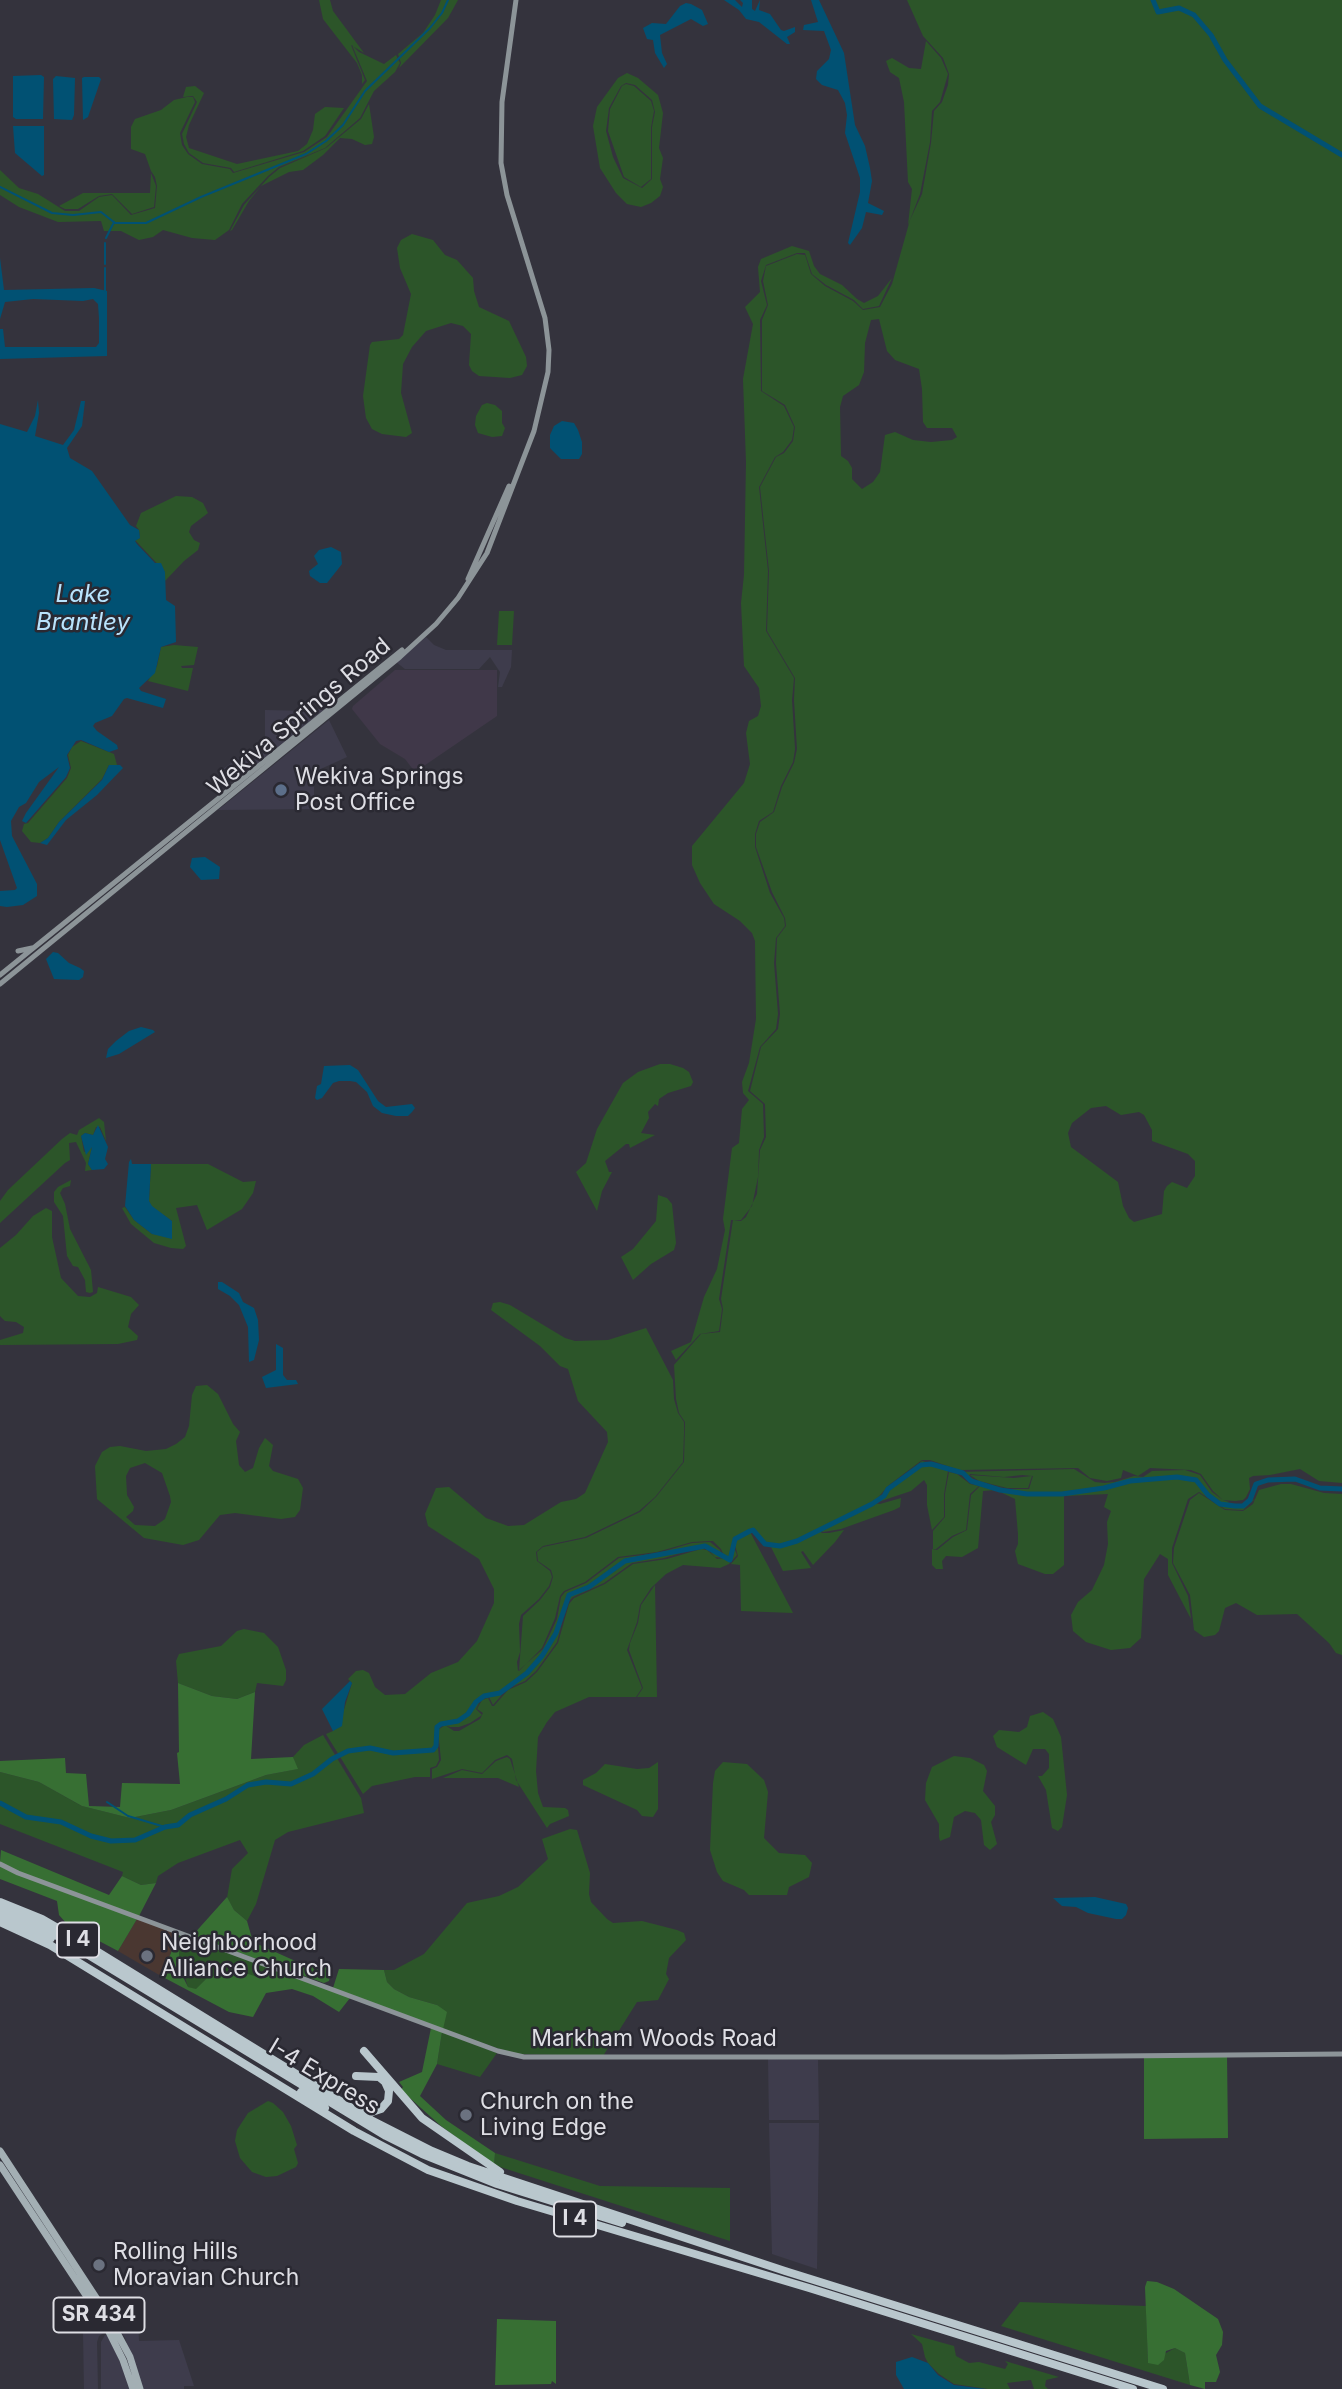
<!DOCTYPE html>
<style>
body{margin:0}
canvas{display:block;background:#34333d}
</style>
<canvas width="1342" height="2389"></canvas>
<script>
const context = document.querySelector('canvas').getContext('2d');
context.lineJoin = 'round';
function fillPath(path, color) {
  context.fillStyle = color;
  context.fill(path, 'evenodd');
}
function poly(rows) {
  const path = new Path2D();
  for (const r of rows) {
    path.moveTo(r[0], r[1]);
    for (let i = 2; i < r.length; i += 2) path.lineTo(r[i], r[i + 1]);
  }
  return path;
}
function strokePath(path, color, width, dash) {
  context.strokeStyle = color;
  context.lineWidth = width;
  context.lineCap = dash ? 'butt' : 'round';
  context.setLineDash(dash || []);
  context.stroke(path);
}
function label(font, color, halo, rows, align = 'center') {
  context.font = font + ' Inter,sans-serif';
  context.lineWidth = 5;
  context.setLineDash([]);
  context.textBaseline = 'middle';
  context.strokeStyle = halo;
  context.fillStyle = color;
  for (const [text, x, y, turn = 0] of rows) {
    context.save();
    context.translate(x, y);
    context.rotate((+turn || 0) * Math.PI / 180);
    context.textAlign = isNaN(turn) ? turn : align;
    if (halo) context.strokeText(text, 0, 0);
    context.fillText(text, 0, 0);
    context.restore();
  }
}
fillPath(poly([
 [426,637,434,645,446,650,512,650,511,667,502,687,498,687,500,672,490,657,479,669,405,669,396,662],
 [322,708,324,710,250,770,223,769,248,751,265,749,265,710,310,711],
 [329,720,347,757,314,772,314,809,218,810],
 [768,2059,818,2060,819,2120,769,2120],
 [769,2123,819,2123,817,2269,772,2254],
 [59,2317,99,2317,107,2331,99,2336,97,2342,98,2389,84,2389,83,2331,64,2330],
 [138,2317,139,2341,179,2340,194,2386,184,2386,184,2389,142,2389,125,2338,113,2318],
 [108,2334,111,2339,131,2389,101,2389,101,2342,105,2335]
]), '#3e3c4c');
fillPath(poly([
 [137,1919,179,1934,161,1976,118,1951]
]), '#4a3731');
fillPath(poly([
 [395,670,497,670,497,716,415,772,405,759,380,744,352,709,353,706]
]), '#403849');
fillPath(poly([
 [319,0,330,0,333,11,364,53,351,45,365,80,362,84,362,75,357,63,323,19],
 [441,0,458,0,448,18,399,68,401,63,398,54,423,33,435,15],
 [907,0,1342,0,1342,1483,1319,1481,1300,1469,1270,1475,1253,1476,1249,1478,1250,1489,1246,1497,1243,1500,1235,1501,1223,1500,1213,1491,1201,1474,1191,1470,1150,1468,1138,1476,1123,1470,1121,1478,1107,1481,1090,1478,1078,1468,959,1470,930,1460,922,1460,889,1485,873,1503,880,1504,901,1498,900,1507,894,1510,841,1529,823,1532,820,1529,780,1546,765,1544,754,1531,750,1531,735,1539,733,1545,737,1555,729,1564,720,1568,683,1565,666,1574,651,1588,640,1605,637,1622,627,1650,642,1688,636,1697,589,1697,555,1712,547,1722,538,1737,536,1771,538,1793,543,1807,565,1808,568,1810,569,1816,550,1824,547,1828,516,1780,512,1759,507,1755,495,1760,482,1773,462,1769,432,1779,432,1769,437,1767,441,1760,438,1730,445,1725,454,1731,459,1731,480,1719,483,1713,477,1709,482,1700,488,1698,492,1706,494,1706,508,1690,526,1682,537,1672,558,1643,569,1604,574,1598,605,1584,633,1564,667,1559,701,1549,707,1550,717,1559,725,1558,721,1549,713,1541,710,1541,692,1542,657,1552,618,1557,585,1582,564,1591,560,1596,555,1618,542,1648,519,1671,523,1616,540,1600,550,1587,553,1577,551,1570,538,1561,537,1552,543,1547,586,1538,640,1512,656,1497,684,1462,685,1422,679,1413,676,1399,674,1365,701,1334,720,1332,723,1309,721,1299,733,1220,741,1221,746,1217,757,1194,760,1150,766,1137,765,1104,750,1091,761,1047,778,1029,780,1014,776,963,777,938,786,926,785,918,772,892,756,847,756,834,760,822,774,812,782,787,794,763,797,749,794,700,795,678,767,631,769,571,760,487,776,457,784,453,793,441,795,427,785,405,762,391,762,320,768,305,763,281,766,266,797,254,805,255,811,274,825,286,853,301,863,310,880,307,892,284,910,220,922,194,931,143,934,111,942,102,948,85,949,74,943,58,923,36],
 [879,319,887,351,895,360,919,369,922,389,923,422,927,428,952,428,957,437,952,440,931,442,913,440,895,432,885,435,880,472,873,482,862,489,852,479,852,468,848,461,841,456,840,407,843,396,859,385,864,372,865,343,871,320],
 [1106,1106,1121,1115,1139,1112,1144,1115,1152,1130,1152,1141,1188,1154,1195,1161,1195,1176,1187,1188,1172,1182,1167,1186,1164,1191,1162,1214,1134,1222,1129,1218,1123,1206,1118,1182,1071,1147,1068,1133,1072,1123,1091,1108],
 [926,41,941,58,948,74,940,102,932,111,930,142,920,194,908,225,912,189,908,182,904,102,899,78,890,72,886,61,892,58,909,68,921,69],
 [352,45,359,52,384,64,396,55,400,63,395,72,374,91,360,118,325,148,279,167,268,176,242,204,229,230,215,240,192,238,163,230,153,237,139,240,121,231,104,231,101,221,58,222,19,207,0,195,0,170,19,188,38,194,65,211,79,211,99,197,112,195,131,215,155,208,157,186,155,177,151,171,145,154,131,149,131,127,135,119,161,110,174,100,187,97,193,97,195,102,180,133,182,145,188,154,202,164,230,169,233,173,304,152,327,137,367,81],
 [627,73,638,78,658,95,663,113,659,148,663,158,660,179,663,187,660,196,651,203,641,207,627,204,616,193,600,168,593,126,597,107,618,78],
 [626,83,635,85,652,100,655,112,652,127,652,179,642,188,623,178,613,157,606,131,609,108,621,86],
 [626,84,634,86,651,101,654,111,651,127,651,179,641,187,624,177,608,131,610,109,622,86],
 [195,86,204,93,189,125,186,137,189,148,237,164,298,151,307,144,313,130,315,114,325,107,344,108,325,136,303,151,234,172,231,168,203,163,189,153,184,144,182,134,197,102,193,96,183,97,186,87],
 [369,104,374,137,372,144,365,145,352,139,340,138,323,155,303,170,289,172,261,186,249,201,232,230,230,231,244,205,269,177,280,168,326,148,361,119],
 [151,173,156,186,154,207,132,214,112,194,99,196,78,209,65,209,59,206,83,193,150,193],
 [412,234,433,240,445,255,457,260,473,278,474,291,479,307,509,321,526,357,527,366,522,375,510,378,479,376,472,371,469,365,471,334,463,326,451,323,426,331,412,347,403,364,401,393,412,433,406,437,382,434,372,429,366,418,363,396,370,345,372,342,399,339,403,335,411,294,400,268,397,248,401,240],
 [792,246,809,251,814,266,820,274,842,285,857,299,864,303,878,296,892,278,879,306,863,309,854,300,826,285,812,274,805,253,797,253,766,265,761,281,767,305,760,320,761,391,784,406,794,427,792,440,783,452,775,457,759,487,768,571,766,631,794,678,792,700,795,749,793,762,781,786,773,812,759,821,755,834,755,847,770,893,784,918,785,926,776,938,774,963,778,1014,776,1029,760,1047,748,1091,763,1104,764,1137,759,1150,758,1177,752,1206,741,1220,731,1220,719,1299,722,1309,719,1331,700,1334,676,1360,671,1351,691,1342,704,1297,717,1269,725,1230,723,1219,732,1148,739,1143,742,1109,749,1100,743,1093,742,1082,749,1063,756,1019,755,941,752,933,740,921,714,904,700,883,692,865,692,846,744,783,750,764,746,733,749,721,758,716,761,706,759,688,744,666,741,603,744,575,746,462,743,379,753,324,745,307,760,292,758,267,761,259],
 [487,403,495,405,502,411,502,423,505,428,502,436,492,437,478,433,475,425,476,416,482,405],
 [176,496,192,497,203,503,208,513,191,526,189,532,194,540,200,543,198,550,184,561,165,581,165,572,135,540,140,538,139,530,136,526,141,513],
 [499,611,514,611,512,645,497,645],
 [174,645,198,647,194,665,181,666,182,668,193,668,188,691,148,681,157,666,161,647],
 [81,741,114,754,117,765,109,765,102,779,59,822,48,838,40,843,31,842,22,831,24,824,28,823,67,778,71,768,68,755,72,747],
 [660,1064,670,1064,683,1068,689,1072,693,1082,691,1086,668,1093,659,1099,658,1106,655,1104,648,1112,649,1118,641,1133,655,1135,630,1148,629,1144,626,1144,605,1161,609,1172,612,1172,602,1191,597,1211,576,1172,586,1163,597,1129,623,1083,638,1072],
 [99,1118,104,1122,106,1141,100,1127,96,1127,93,1135,85,1133,81,1136,84,1152,92,1147,88,1164,92,1170,85,1171,86,1163,76,1142,69,1143,70,1160,65,1163,0,1223,0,1201,8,1190,62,1139,70,1133,77,1135,79,1130],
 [151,1164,208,1164,243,1182,256,1181,253,1193,242,1209,207,1230,197,1205,176,1208,186,1246,183,1249,171,1248,154,1243,131,1224,122,1208,125,1207,134,1220,152,1234,172,1236,172,1221,151,1206,149,1201],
 [71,1180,70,1186,63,1188,60,1193,65,1204,70,1229,91,1270,93,1292,90,1293,86,1292,85,1280,78,1267,73,1266,67,1256,63,1216,54,1202,54,1192,58,1187],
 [658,1195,667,1198,672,1204,676,1243,674,1250,651,1264,633,1280,621,1257,633,1249,656,1221],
 [46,1208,52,1211,52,1237,61,1278,78,1296,90,1297,97,1293,98,1287,131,1297,139,1305,131,1314,128,1327,138,1336,137,1340,118,1344,0,1345,0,1340,23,1333,24,1327,16,1322,5,1321,0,1316,0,1248,16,1235,33,1216],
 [500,1302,510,1305,565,1338,575,1341,608,1340,646,1328,673,1380,674,1399,678,1413,684,1422,684,1433,683,1462,655,1497,639,1511,585,1537,543,1546,536,1552,537,1561,550,1571,552,1577,549,1586,539,1599,521,1615,519,1624,520,1652,517,1662,518,1671,543,1649,557,1619,561,1597,565,1592,586,1583,619,1558,658,1553,692,1543,710,1542,720,1550,723,1558,715,1557,708,1549,701,1547,664,1558,632,1563,604,1583,573,1597,567,1603,557,1642,536,1671,525,1681,507,1689,493,1705,489,1697,481,1699,476,1709,482,1715,470,1723,459,1727,450,1727,442,1724,439,1727,437,1734,439,1760,436,1766,430,1768,430,1777,415,1777,372,1786,363,1794,326,1734,333,1731,343,1713,352,1683,348,1679,356,1671,363,1670,369,1673,375,1687,385,1695,405,1694,431,1673,458,1662,477,1641,494,1603,494,1589,479,1559,428,1526,425,1514,436,1488,449,1487,486,1518,508,1526,524,1525,561,1502,576,1499,585,1493,608,1442,607,1432,578,1401,568,1369,560,1366,540,1346,491,1310,493,1303],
 [207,1385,218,1394,233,1424,240,1432,236,1441,239,1465,245,1472,253,1468,259,1448,265,1438,273,1445,269,1466,273,1471,298,1479,303,1488,300,1510,295,1517,281,1519,235,1513,220,1515,199,1540,183,1545,144,1538,97,1499,95,1466,102,1452,110,1447,120,1446,146,1451,166,1449,176,1444,185,1437,189,1426,192,1395,196,1386],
 [145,1463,162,1473,170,1496,171,1502,165,1519,155,1526,135,1525,126,1517,133,1511,134,1507,127,1495,126,1476,130,1468],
 [922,1461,959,1472,1074,1469,1095,1482,1104,1483,1115,1482,1134,1476,1143,1477,1152,1471,1185,1470,1200,1475,1212,1492,1223,1500,1229,1502,1227,1504,1229,1507,1239,1507,1255,1499,1243,1510,1225,1509,1199,1492,1188,1499,1172,1548,1172,1563,1188,1596,1191,1619,1168,1575,1168,1559,1160,1554,1144,1579,1141,1638,1130,1648,1111,1650,1086,1642,1073,1631,1071,1615,1078,1602,1092,1590,1104,1565,1108,1544,1107,1522,1111,1511,1104,1507,1108,1494,1064,1496,1064,1565,1053,1574,1045,1574,1018,1564,1015,1551,1018,1544,1018,1534,1015,1499,996,1490,983,1491,978,1548,962,1557,946,1556,942,1561,943,1569,936,1569,932,1565,932,1549,937,1550,953,1537,967,1530,971,1495,980,1486,958,1473,948,1471,944,1494,944,1517,932,1530,927,1505,927,1485,924,1480,911,1491,875,1503,890,1486],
 [970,1474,1004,1477,1022,1475,1033,1476,1029,1489,1007,1489,978,1482,969,1476],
 [949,1472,957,1474,970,1484,979,1486,970,1494,966,1530,952,1536,936,1549,933,1549,933,1531,945,1517,945,1494],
 [970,1475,1014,1478,1032,1476,1028,1488,1007,1488,979,1481],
 [1281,1484,1291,1484,1324,1493,1342,1494,1342,1655,1336,1653,1329,1643,1297,1614,1257,1615,1236,1603,1225,1608,1219,1631,1215,1635,1204,1637,1194,1630,1190,1595,1173,1563,1174,1548,1190,1500,1199,1493,1225,1510,1243,1511,1253,1504,1259,1490],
 [844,1530,835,1542,813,1565,803,1551,801,1552,811,1568,783,1571,771,1547,781,1547,798,1542,820,1531,822,1533,829,1533],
 [750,1532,790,1607,793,1613,741,1611,740,1565,731,1564,738,1556,735,1545,737,1540],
 [655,1585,657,1697,637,1697,643,1688,629,1650,630,1643,638,1623,641,1605],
 [244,1629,264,1633,278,1647,286,1670,286,1680,283,1686,257,1683,255,1692,237,1699,212,1696,178,1683,176,1661,179,1654,221,1646,237,1631],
 [1043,1712,1053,1719,1061,1737,1067,1795,1062,1827,1058,1831,1052,1828,1046,1790,1038,1776,1042,1776,1049,1768,1049,1754,1045,1749,1033,1749,1026,1765,997,1747,993,1736,999,1730,1019,1732,1027,1727,1030,1716],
 [323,1735,361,1798,364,1813,288,1832,275,1840,256,1904,247,1921,234,1910,227,1898,232,1869,248,1853,240,1840,178,1863,158,1876,156,1883,141,1885,122,1876,123,1872,0,1824,0,1772,39,1782,82,1806,130,1818,171,1810,266,1775,297,1769,293,1757,304,1745],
 [954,1756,970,1758,984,1765,987,1771,983,1791,995,1806,995,1815,991,1822,997,1844,990,1850,984,1845,981,1820,975,1813,965,1811,954,1817,950,1837,940,1841,939,1837,939,1824,925,1800,926,1783,932,1767],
 [507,1757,510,1759,519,1787,498,1778,443,1778,462,1770,482,1774,496,1761],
 [658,1762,658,1809,653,1817,642,1816,637,1810,583,1785,583,1780,596,1773,605,1764,637,1769,649,1768],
 [723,1762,747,1764,764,1780,768,1792,764,1838,779,1853,805,1855,812,1863,809,1877,789,1887,787,1895,749,1895,744,1890,723,1881,717,1872,710,1850,713,1783,715,1771],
 [570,1829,577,1830,590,1873,589,1894,591,1902,607,1919,613,1923,642,1921,677,1930,684,1933,686,1940,669,1958,666,1974,669,1979,658,2000,637,2002,603,2056,514,2054,443,2029,437,2005,409,1997,394,1989,387,1982,384,1970,394,1970,424,1954,467,1903,499,1896,518,1887,548,1859,542,1839],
 [179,1934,266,1966,261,1978,216,1975,206,1979,197,1990,188,1987,184,1975,179,1969,174,1946],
 [442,2032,497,2053,480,2077,437,2064],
 [268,2101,273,2103,283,2112,291,2126,297,2145,294,2149,298,2163,296,2167,277,2176,266,2177,252,2172,240,2158,235,2141,237,2130,248,2113],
 [495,2153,600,2186,730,2188,730,2241,494,2165],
 [1020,2302,1146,2306,1148,2363,1175,2348,1185,2353,1190,2385,1001,2326],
 [911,2334,954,2346,956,2356,969,2363,979,2362,1005,2369,1008,2364,1005,2361,1059,2377,1046,2380,1045,2386,1048,2389,1034,2389,1031,2380,1007,2383,1010,2389,988,2389,954,2384,939,2374,928,2363,925,2357,922,2344]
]), '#2c5529');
fillPath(poly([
 [178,1683,212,1696,237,1699,255,1692,251,1759,293,1757,298,1769,266,1775,171,1810,130,1818,82,1806,39,1782,0,1772,0,1761,65,1758,66,1773,86,1774,89,1806,120,1807,122,1783,180,1784,177,1753,179,1752],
 [1,1850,109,1895,122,1876,141,1885,156,1883,139,1916,18,1872,0,1862],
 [0,1866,137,1919,118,1951,67,1924,59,1915,57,1901,0,1879],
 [227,1897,234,1910,247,1921,253,1942,302,1964,332,1968,329,1981,324,1983,192,1936],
 [174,1946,179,1950,179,1969,188,1987,196,1989,206,1979,216,1975,230,1974,232,1969,261,1978,266,1966,442,2032,437,2064,420,2096,446,2120,495,2153,494,2165,441,2126,401,2090,403,2087,399,2082,422,2072,431,2028,350,1998,339,2012,313,1996,292,1989,266,1993,253,2017,229,2012,161,1976],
 [339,1969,384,1970,387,1982,394,1989,409,1997,437,2005,447,2012,443,2029,333,1988],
 [1227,2055,1228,2138,1144,2139,1144,2057],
 [1147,2281,1157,2282,1174,2289,1218,2319,1223,2332,1222,2345,1216,2355,1220,2372,1216,2382,1205,2382,1205,2389,1190,2385,1185,2353,1175,2348,1166,2351,1164,2360,1158,2365,1148,2363,1145,2287],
 [497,2319,556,2321,556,2384,552,2381,551,2384,495,2385]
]), '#376f33');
fillPath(poly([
 [724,0,735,0,742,7,743,3,740,0,752,0,752,9,755,11,760,0,759,10,770,14,781,30,784,31,795,27,795,32,787,37,790,44,787,44,759,22,746,19,739,10],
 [811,0,819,0,844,53,855,125,865,146,870,168,872,181,868,203,884,211,882,215,866,212,862,228,850,245,848,243,860,192,860,178,845,133,847,115,845,103,838,90,822,85,816,79,817,71,829,59,831,50,824,31,803,30,804,25,818,22],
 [686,3,691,4,702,10,708,24,703,26,691,19,660,35,662,53,667,64,664,68,655,53,653,40,647,39,643,28,652,23,666,24,680,6],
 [41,75,44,77,43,119,16,119,13,117,13,76],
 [56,76,75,78,74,115,72,120,54,119,53,79],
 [84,77,99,77,101,79,88,117,83,120,82,78],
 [13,126,44,126,44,175,42,176,15,153],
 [0,258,4,290,94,288,107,291,107,356,0,359,0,329,3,329,5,347,96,347,99,343,99,318,98,304,93,299,83,301,33,299,5,302,0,319],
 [38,400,39,413,35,436,63,445,74,430,81,401,85,401,82,426,67,448,70,458,92,471,130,525,139,530,140,538,135,541,137,544,155,563,161,563,165,572,166,600,175,606,176,642,161,647,155,673,139,688,141,691,166,699,163,708,127,698,124,699,112,716,95,723,93,726,97,731,117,745,118,749,109,752,81,740,76,741,67,755,70,768,66,777,26,823,22,821,26,813,59,767,39,782,26,803,19,807,11,821,12,836,37,884,37,896,23,905,7,907,0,906,0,891,15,890,17,888,0,840,0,424,27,432,35,416],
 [562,421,574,423,578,430,582,442,582,454,579,459,561,459,550,448,550,435,554,426],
 [331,547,341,552,342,564,327,583,320,583,310,576,309,571,318,564,314,556,319,550],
 [109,765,120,765,123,768,97,795,66,820,47,845,40,843,48,838,59,822,102,780],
 [205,857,220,867,219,879,201,880,190,867,192,858],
 [53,952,58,953,69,963,80,968,84,971,83,977,79,980,54,979,46,959],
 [141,1027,153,1030,155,1032,119,1054,106,1058,108,1049,116,1041,129,1031],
 [350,1065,358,1070,378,1101,386,1107,412,1104,415,1108,412,1112,408,1116,396,1116,382,1113,373,1106,367,1092,356,1082,350,1081,339,1081,333,1083,322,1098,317,1100,315,1098,317,1086,321,1084,324,1066],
 [98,1125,108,1147,105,1159,108,1164,104,1169,92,1170,88,1164,92,1147,86,1155,81,1136,85,1133,93,1135],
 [131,1159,132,1164,151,1164,149,1201,152,1206,172,1221,172,1239,152,1234,134,1220,125,1206,129,1162],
 [218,1282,222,1282,239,1293,243,1302,254,1308,258,1320,259,1340,254,1360,249,1362,248,1327,239,1305,230,1296,218,1289],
 [276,1344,283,1348,283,1375,287,1380,296,1380,298,1384,266,1388,262,1377,276,1370],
 [350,1681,352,1683,345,1702,342,1726,333,1731,322,1709],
 [1095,1897,1126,1904,1128,1908,1126,1915,1122,1919,1116,1919,1088,1913,1076,1907,1062,1906,1053,1898],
 [912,2357,928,2363,938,2375,954,2385,986,2389,904,2389,896,2375,896,2362]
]), '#015173');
strokePath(poly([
 [0,187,52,213,73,215,101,212,115,223,146,223,201,197,306,154,326,141,343,125,365,91,430,28,442,13,448,0],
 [106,238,114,222],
 [105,264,105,243],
 [105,268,105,291],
 [107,1802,128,1816,165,1827]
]), '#015173', 2);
strokePath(poly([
 [1153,0,1158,12,1179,8,1194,15,1211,35,1225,60,1260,106,1342,155],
 [0,1803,26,1817,61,1822,91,1836,111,1841,135,1840,165,1827,178,1825,190,1815,226,1799,248,1785,266,1782,291,1784,313,1774,332,1759,348,1751,370,1748,393,1753,433,1750,436,1746,437,1727,441,1724,458,1721,468,1714,476,1702,484,1696,500,1693,527,1673,542,1656,556,1633,569,1595,589,1587,625,1561,705,1546,730,1560,735,1539,750,1531,753,1530,765,1544,780,1546,797,1541,872,1504,884,1496,888,1489,921,1465,931,1464,963,1473,971,1481,1000,1490,1027,1494,1062,1494,1104,1488,1130,1481,1177,1477,1196,1480,1208,1495,1220,1504,1235,1506,1243,1506,1250,1500,1256,1484,1268,1480,1295,1479,1320,1488,1342,1489]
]), '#015173', 5);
strokePath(poly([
 [468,579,509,486],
 [18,951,32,948],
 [0,975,402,650],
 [0,984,400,657,436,624,458,598,487,553,534,431,548,372,549,350,545,318,507,195,501,163,502,102,516,0],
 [0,1864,18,1873,498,2051,524,2057,1003,2057,1342,2054]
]), '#8c9498', 5);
strokePath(poly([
 [0,2151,108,2316,130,2357,140,2389],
 [0,2165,105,2324,123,2360,133,2389]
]), '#a3afb4', 7);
strokePath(poly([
 [0,1902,42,1919,80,1941,371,2120,432,2151,468,2166,785,2271,1163,2389],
 [0,1909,28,1920,59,1937,386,2136,422,2154,497,2184,622,2223],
 [0,1915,51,1938],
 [0,1922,50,1945,354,2131,428,2170,517,2201,809,2288,1133,2389],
 [364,2051,422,2118,500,2172],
 [356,2076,379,2077,385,2082,389,2091,388,2101,381,2109,372,2112,360,2109],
 [301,2092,325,2108]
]), '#b9c7cd', 8);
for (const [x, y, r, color] of [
 [281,790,7,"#5c6f8a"],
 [147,1956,7,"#6b7280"],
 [466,2115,7,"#6b7280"],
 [99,2265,7,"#6b7280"]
]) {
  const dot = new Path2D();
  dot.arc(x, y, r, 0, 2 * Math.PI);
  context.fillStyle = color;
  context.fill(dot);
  strokePath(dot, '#2a2932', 2.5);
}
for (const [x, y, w] of [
 [78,1940,42],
 [575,2219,42],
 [99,2315,91]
]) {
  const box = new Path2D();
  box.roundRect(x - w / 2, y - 17.5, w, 35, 5);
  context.fillStyle = '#2a2932';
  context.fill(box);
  strokePath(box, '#dedee4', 2);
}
label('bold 21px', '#dedee4', null, [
 ["I 4",78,1940],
 ["I 4",575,2219],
 ["SR 434",99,2315]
]);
label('23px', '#dedee4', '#2a2932', [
 ["Wekiva Springs Road",299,717,-40],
 ["Markham Woods Road",654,2039],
 ["I-4 Express",324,2077,31]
]);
label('23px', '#dedee4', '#2a2932', [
 ["Wekiva Springs",295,777],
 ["Post Office",295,803],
 ["Neighborhood",161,1943],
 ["Alliance Church",161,1969],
 ["Church on the",480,2102],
 ["Living Edge",480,2128],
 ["Rolling Hills",113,2252],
 ["Moravian Church",113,2278]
], 'left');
label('italic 24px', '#b9e3fc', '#2a2932', [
 ["Lake",83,595],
 ["Brantley",83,623]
]);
</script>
